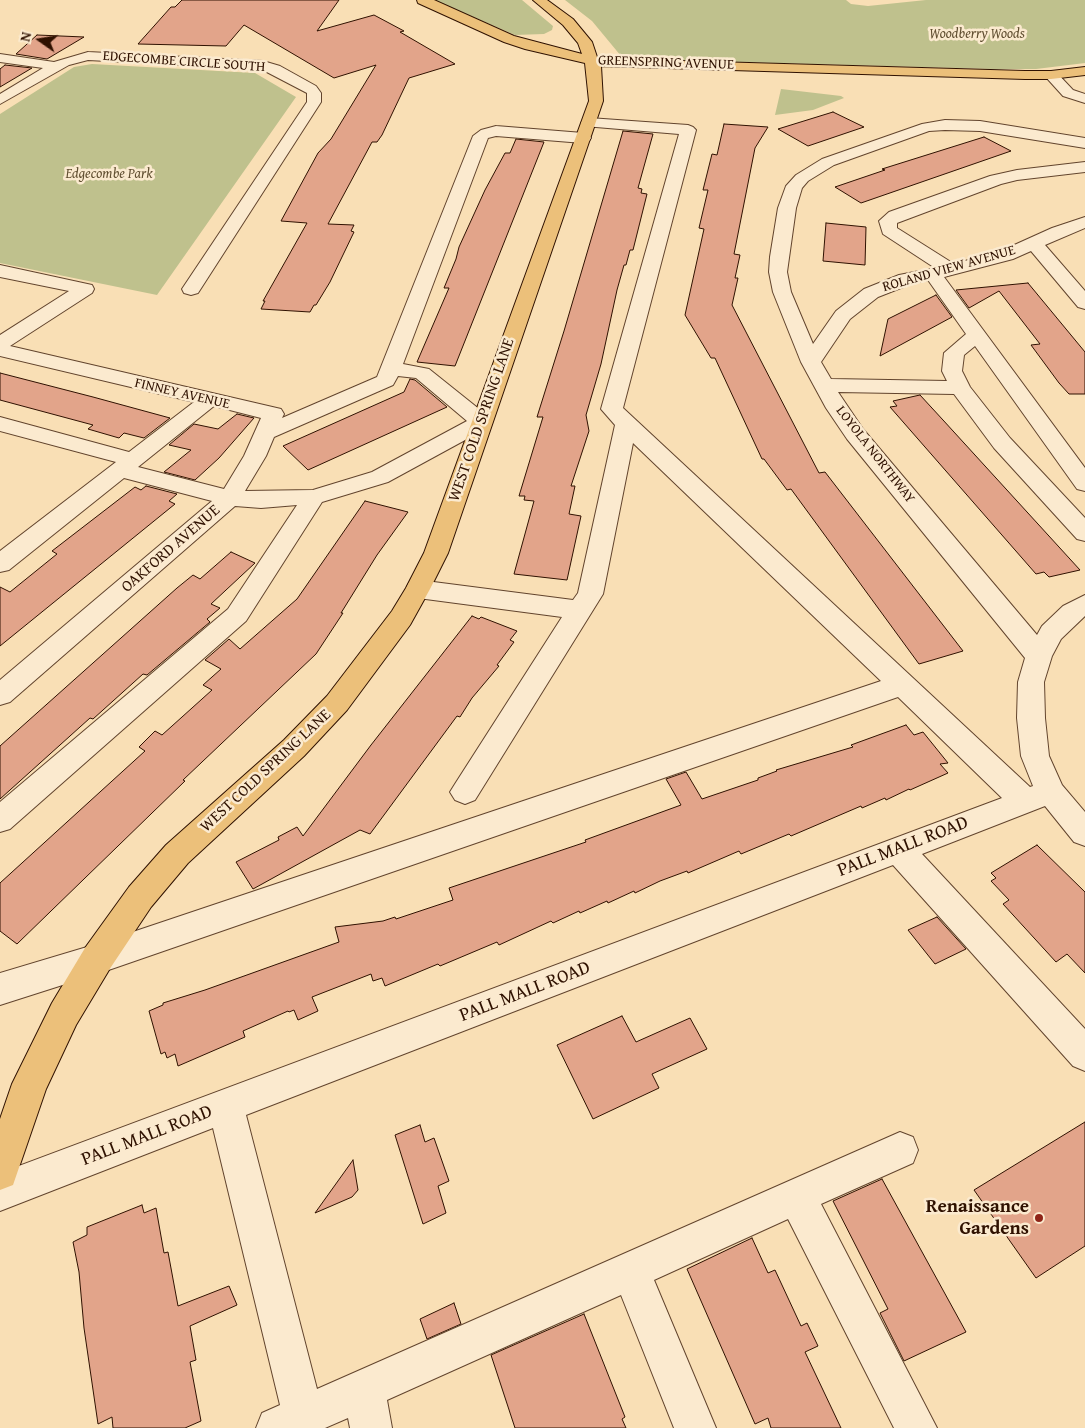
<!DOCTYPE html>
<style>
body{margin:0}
#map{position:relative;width:1085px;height:1428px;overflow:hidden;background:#f9dfb5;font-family:"Gentium Book Plus",serif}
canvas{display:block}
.north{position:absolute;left:15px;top:15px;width:50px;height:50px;-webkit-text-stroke:4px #fbeacf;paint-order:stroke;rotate:283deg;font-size:14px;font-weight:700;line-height:20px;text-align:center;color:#2f1100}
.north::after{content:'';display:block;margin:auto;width:18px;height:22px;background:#2f1100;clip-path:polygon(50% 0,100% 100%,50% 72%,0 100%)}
</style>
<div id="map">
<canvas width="1085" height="1428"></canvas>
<div class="north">N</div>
</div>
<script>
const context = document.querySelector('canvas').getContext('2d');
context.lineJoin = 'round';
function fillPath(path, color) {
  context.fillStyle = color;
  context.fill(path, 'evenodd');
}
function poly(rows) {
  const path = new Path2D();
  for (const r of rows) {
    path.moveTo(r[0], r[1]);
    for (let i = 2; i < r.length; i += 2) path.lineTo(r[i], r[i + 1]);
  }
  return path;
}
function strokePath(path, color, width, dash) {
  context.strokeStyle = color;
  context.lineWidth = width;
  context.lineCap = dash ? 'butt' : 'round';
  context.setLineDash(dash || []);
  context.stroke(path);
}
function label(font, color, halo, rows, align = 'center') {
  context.font = font + ' "Gentium Book Plus",serif';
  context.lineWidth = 5;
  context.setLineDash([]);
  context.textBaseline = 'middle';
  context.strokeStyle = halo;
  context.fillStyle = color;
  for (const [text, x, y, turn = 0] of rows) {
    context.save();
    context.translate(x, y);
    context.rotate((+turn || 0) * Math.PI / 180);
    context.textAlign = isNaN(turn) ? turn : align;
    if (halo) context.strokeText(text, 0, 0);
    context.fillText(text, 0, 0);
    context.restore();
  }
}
fillPath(poly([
 [434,0,522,0,553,26,552,30,544,34,515,35],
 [565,0,846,0,851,4,868,6,926,0,1085,0,1085,63,1036,69,993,69,632,59,621,56,592,21],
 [92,64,255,73,296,97,157,295,0,263,0,114,74,67],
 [781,89,841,96,844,98,813,110,775,115]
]), '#bfc18d');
const building = poly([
 [182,0,339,0,317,31,374,15,404,31,400,32,455,64,409,78,382,135,377,142,372,142,328,224,354,225,351,231,354,232,330,282,316,305,314,305,310,312,261,309,265,301,263,301,307,223,281,221,318,153,331,139,376,65,334,78,244,25,226,46,138,44,171,7,175,7,182,0],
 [37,35,84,37,47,59,16,54,37,35],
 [5,65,32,68,0,87,0,69,5,65],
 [833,112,864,127,808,146,778,129,833,112],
 [724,124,768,127,755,148,734,254,740,255,735,278,738,278,732,305,819,473,825,472,963,651,919,664,791,489,787,490,764,459,762,459,715,358,711,358,685,315,704,229,699,228,708,190,703,190,712,154,717,155,724,124],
 [623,131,653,134,638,188,642,189,641,193,647,194,633,250,630,250,626,265,624,265,617,290,601,364,586,415,589,431,571,486,575,486,569,514,581,516,567,580,514,574,534,501,524,500,525,496,519,496,543,417,537,417,564,331,623,131],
 [984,137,1011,151,861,203,835,187,885,170,882,169,984,137],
 [516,139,544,142,455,366,417,362,449,288,444,288,456,259,459,247,485,190,505,153,510,153,516,139],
 [826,223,866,227,865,265,823,261,826,223],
 [1028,283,1085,352,1085,394,1069,394,1059,383,1031,345,1040,344,999,291,969,308,956,290,1028,283],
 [936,295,952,317,880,356,888,319,936,295],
 [0,373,93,397,170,418,144,438,124,433,119,438,88,429,93,425,0,400,0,373],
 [410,379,415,380,447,407,308,470,283,446,404,392,410,379],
 [920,395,943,420,1080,570,1049,577,1044,572,1036,574,890,407,897,406,893,401,920,395],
 [237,414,254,418,219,458,195,480,164,472,191,450,169,445,194,424,218,429,237,414],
 [146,486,177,494,169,501,175,504,0,646,0,587,10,592,57,554,52,551,135,487,141,490,146,486],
 [365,501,408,512,377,555,341,613,343,613,316,654,183,780,185,781,17,944,0,931,0,883,145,751,139,747,155,731,162,735,212,690,203,685,221,669,205,660,229,639,240,649,297,599,365,501],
 [231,552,255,563,211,604,220,608,207,619,210,622,147,675,143,674,93,719,90,718,0,799,0,746,177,588,193,575,200,579,231,552],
 [472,616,479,619,481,617,517,631,510,640,514,642,497,665,499,666,472,698,460,717,457,716,370,834,360,830,253,889,236,862,279,840,278,837,297,827,303,836,371,745,472,616],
 [906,725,914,735,923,732,948,763,940,764,948,773,910,790,909,789,886,800,885,798,862,808,861,806,791,836,789,834,741,854,739,851,688,873,687,871,660,881,635,893,634,891,608,903,607,901,580,913,579,911,553,923,551,921,499,945,497,942,440,966,438,964,385,986,382,978,373,981,371,974,312,997,318,1011,298,1020,294,1010,289,1012,288,1011,243,1031,245,1037,178,1066,175,1054,167,1058,165,1052,161,1054,149,1011,163,1005,163,1003,205,990,339,942,335,927,383,921,395,917,396,919,453,900,449,888,586,842,585,840,681,805,666,779,686,772,702,799,758,780,758,778,777,771,776,770,853,747,851,745,906,725],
 [1037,845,1085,892,1085,973,1067,954,1056,962,1003,904,1009,900,991,881,996,878,991,873,1037,845],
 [937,917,966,949,935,964,908,930,937,917],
 [622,1016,636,1042,690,1018,707,1049,652,1074,659,1088,593,1119,557,1045,622,1016],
 [1085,1122,1085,1246,1036,1278,974,1190,1085,1122],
 [420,1125,425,1142,434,1138,449,1181,438,1186,446,1213,423,1224,395,1135,420,1125],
 [353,1160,358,1190,352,1197,315,1213,353,1160],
 [882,1179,966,1332,904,1361,880,1313,888,1309,833,1201,882,1179],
 [142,1205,144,1213,156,1208,164,1253,168,1252,178,1306,229,1286,237,1305,190,1326,196,1360,190,1362,201,1421,185,1428,113,1428,112,1417,98,1424,84,1328,79,1272,73,1242,87,1235,87,1227,142,1205],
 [752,1238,768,1273,775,1270,801,1326,807,1323,818,1346,805,1352,841,1428,771,1428,768,1418,755,1424,687,1269,752,1238],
 [454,1303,461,1324,427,1339,420,1319,454,1303],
 [584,1314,625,1417,622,1419,626,1428,515,1428,491,1355,584,1314]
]);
fillPath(building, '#e2a48a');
strokePath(building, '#2f1100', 1);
const minor = poly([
 [88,52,263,61,280,66,316,86,321,93,321,102,198,293,191,295,184,293,182,289,307,102,307,93,261,69,88,60,69,65,0,104,0,94,43,68,0,62,0,54,54,62,88,52],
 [1051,71,1056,72,1073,90,1085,94,1085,103,1063,96,1044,75,1046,72,1051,71],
 [589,118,688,125,693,127,696,130,623,408,1030,787,1033,786,1021,756,1017,718,1018,682,1025,658,847,439,826,408,801,362,773,292,769,272,770,257,778,208,786,186,796,175,822,159,922,124,945,120,980,121,1085,138,1085,148,980,131,945,130,929,131,834,165,808,181,802,188,796,208,787,272,791,292,813,344,836,311,864,289,899,275,935,268,883,234,879,221,889,212,990,176,1017,170,1085,162,1085,172,1017,180,1001,184,897,223,897,228,954,264,1001,251,1052,228,1085,217,1085,228,1045,245,1085,291,1085,309,1078,307,1031,251,1013,259,944,277,1085,468,1085,491,1077,489,975,346,964,355,962,371,970,387,1010,438,1085,518,1085,541,1077,539,994,448,954,394,838,392,863,429,1037,635,1042,626,1063,606,1085,595,1085,616,1061,639,1052,656,1044,682,1045,718,1049,756,1062,785,1085,812,1085,846,1074,842,1045,806,922,854,1085,1029,1085,1071,1073,1066,893,865,246,1115,317,1389,900,1132,913,1137,918,1150,913,1163,821,1204,937,1428,894,1428,788,1219,654,1280,716,1428,674,1428,621,1295,387,1400,392,1428,350,1428,348,1418,325,1428,256,1428,262,1413,280,1405,213,1128,0,1211,0,1173,1002,798,898,697,97,974,0,1005,0,973,97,944,881,681,633,443,603,594,475,800,465,804,455,800,450,792,455,784,562,617,418,598,409,595,406,589,409,583,418,580,573,600,578,593,615,425,601,409,679,134,584,126,581,123,584,120,589,118],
 [928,280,966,334,944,353,942,371,947,381,831,379,821,362,850,319,878,297,911,284,928,280],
 [496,126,583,133,589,135,591,138,589,141,583,143,496,136,488,138,403,364,429,369,489,417,492,422,489,427,388,482,322,502,246,621,10,829,0,832,0,802,228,609,297,505,261,508,235,506,10,702,0,705,0,680,212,501,124,478,9,570,0,572,0,551,116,462,0,431,0,417,129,452,194,402,0,356,0,335,69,291,0,277,0,265,92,285,94,289,92,293,10,346,281,409,284,414,282,418,377,377,473,136,481,130,496,126],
 [398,376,416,378,467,421,372,472,313,490,245,491,266,456,274,437,393,385,398,376],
 [214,406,261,418,244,456,224,489,138,467,214,406]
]);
const major = poly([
 [417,0,434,0,514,36,582,54,578,43,563,25,533,0,547,0,573,19,592,42,597,57,611,59,1025,71,1051,71,1085,67,1085,75,1051,79,1025,79,601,66,603,101,448,553,430,589,410,625,347,710,304,756,188,863,151,907,109,970,76,1025,46,1089,13,1185,0,1190,0,1119,12,1084,52,1003,85,948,129,887,166,845,284,740,327,696,392,611,406,588,424,553,589,101,585,63,525,49,504,42,418,3,417,0]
]);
strokePath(minor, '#62442d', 2);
strokePath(major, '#2f1100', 2);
fillPath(minor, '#fbeacf');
fillPath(major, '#ecc07a');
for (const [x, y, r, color] of [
 [1039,1218,5,"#8f2418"]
]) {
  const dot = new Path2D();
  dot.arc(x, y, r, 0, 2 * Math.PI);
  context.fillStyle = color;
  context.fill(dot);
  strokePath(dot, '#fbeacf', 2);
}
label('italic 14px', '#614f31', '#fbeacf', [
 ["Woodberry Woods",977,34],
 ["Edgecombe Park",109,174]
]);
label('14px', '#2f1100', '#fbeacf', [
 ["EDGECOMBE CIRCLE SOUTH",184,62,4],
 ["GREENSPRING AVENUE",666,63,2],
 ["ROLAND VIEW AVENUE",949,269,-16],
 ["FINNEY AVENUE",182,394,13],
 ["LOYOLA NORTHWAY",875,455,52]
]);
label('16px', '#2f1100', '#fbeacf', [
 ["WEST COLD SPRING LANE",482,420,-71],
 ["OAKFORD AVENUE",171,549,-41],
 ["WEST COLD SPRING LANE",266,771,-43]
]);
label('19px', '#2f1100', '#fbeacf', [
 ["PALL MALL ROAD",903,847,-21],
 ["PALL MALL ROAD",525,992,-21],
 ["PALL MALL ROAD",147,1136,-21]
]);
label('bold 19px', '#2f1100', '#fbeacf', [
 ["Renaissance",1029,1207],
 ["Gardens",1029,1229]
], 'right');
</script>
